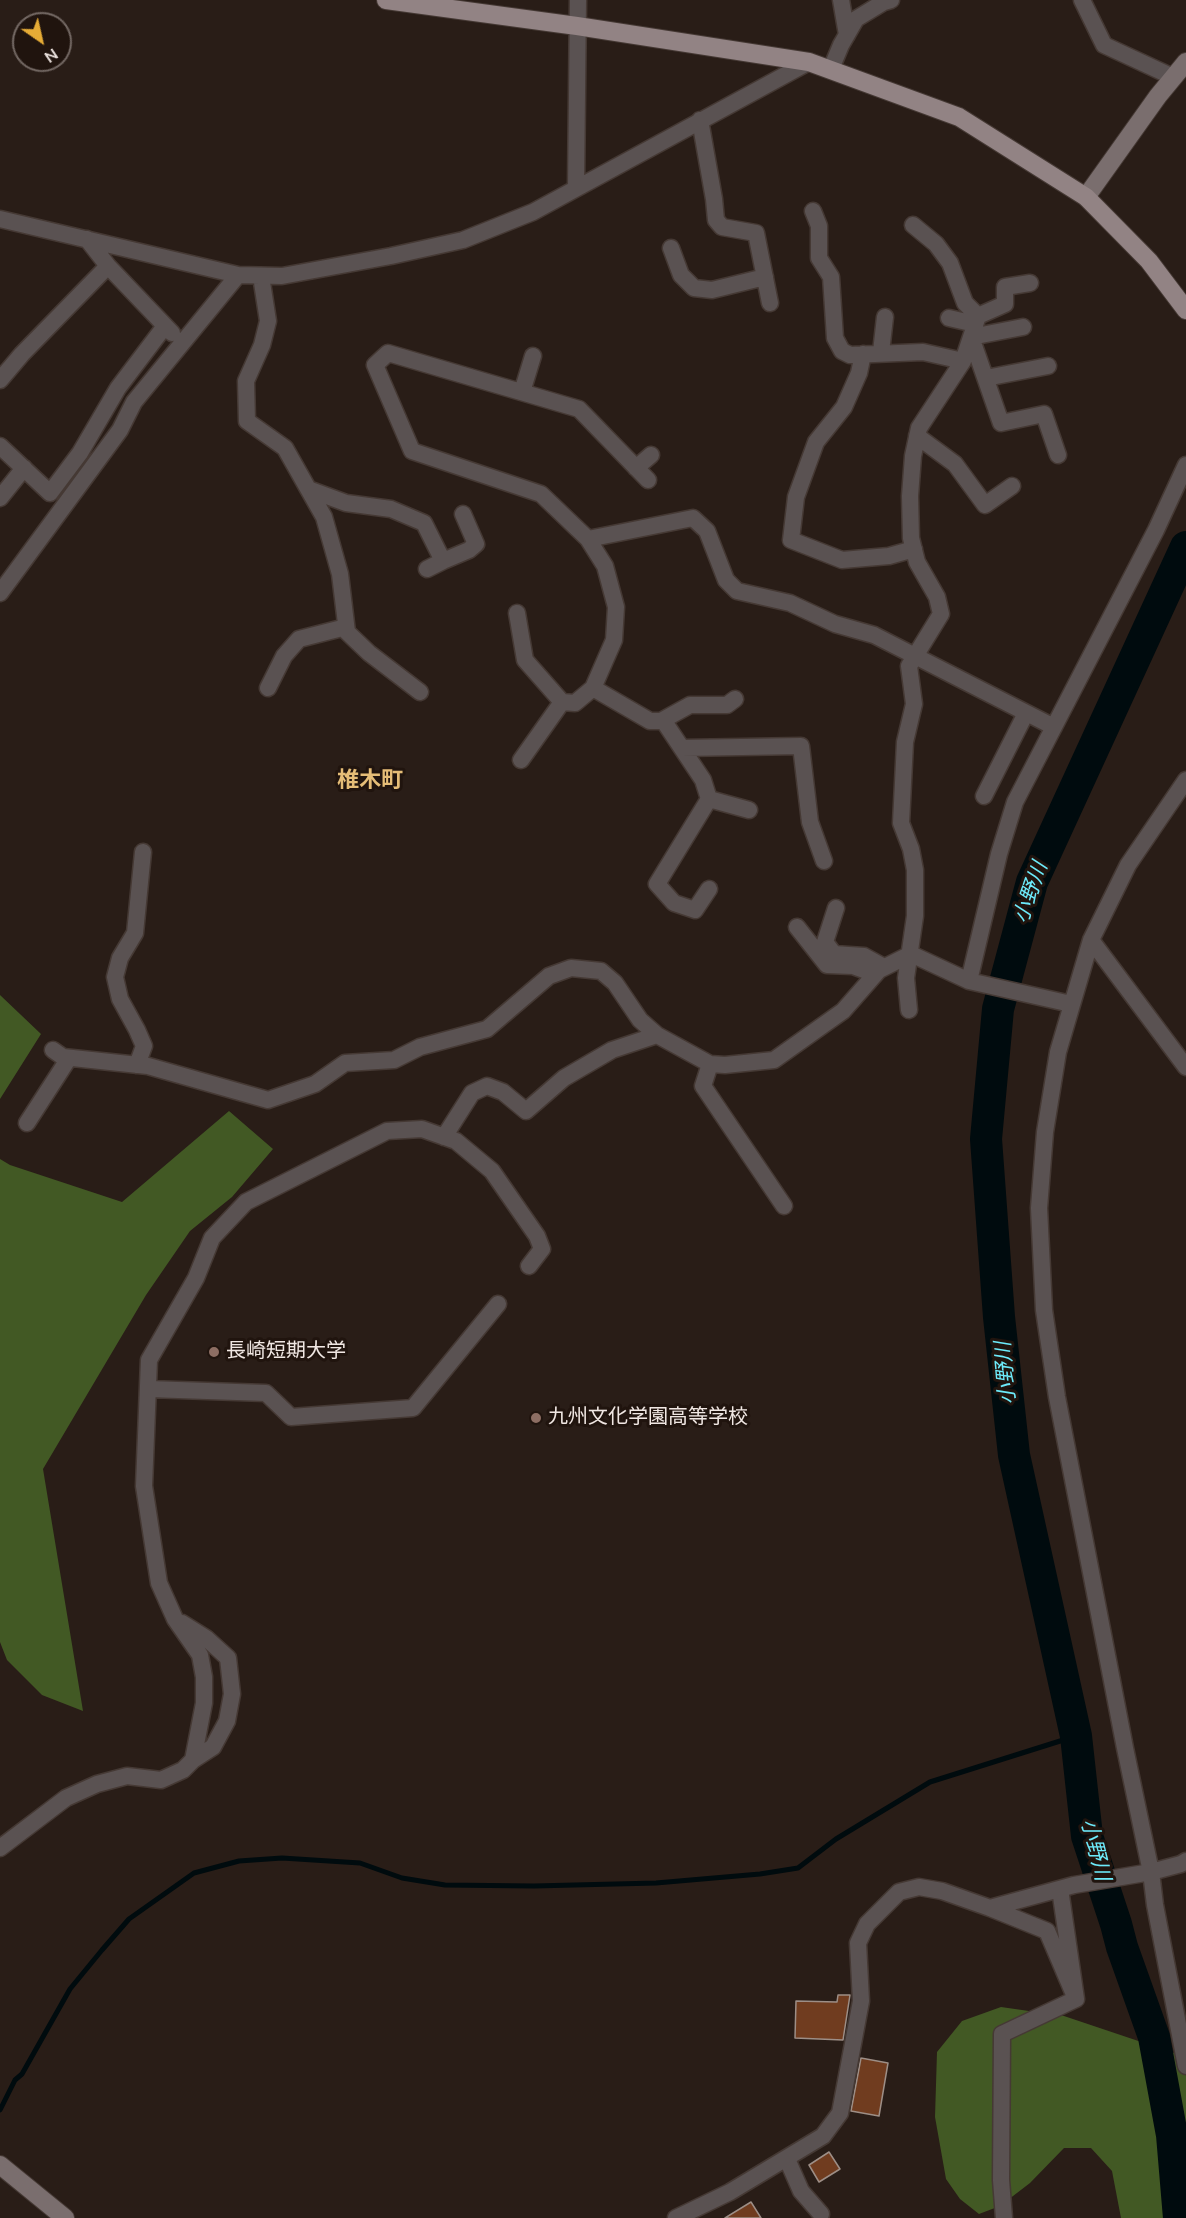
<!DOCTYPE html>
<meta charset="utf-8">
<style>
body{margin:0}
#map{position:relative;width:1186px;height:2218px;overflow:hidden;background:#291d17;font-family:"Nunito Sans",sans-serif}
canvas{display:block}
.north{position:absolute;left:12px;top:12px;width:60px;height:60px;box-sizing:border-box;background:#20140e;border:2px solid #736863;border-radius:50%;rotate:146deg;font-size:16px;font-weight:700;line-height:24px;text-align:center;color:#f0e7e3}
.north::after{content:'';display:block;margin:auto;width:21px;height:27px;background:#e6ac36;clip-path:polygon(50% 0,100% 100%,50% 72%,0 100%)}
</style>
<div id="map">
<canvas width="1186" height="2218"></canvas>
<div class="north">N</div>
</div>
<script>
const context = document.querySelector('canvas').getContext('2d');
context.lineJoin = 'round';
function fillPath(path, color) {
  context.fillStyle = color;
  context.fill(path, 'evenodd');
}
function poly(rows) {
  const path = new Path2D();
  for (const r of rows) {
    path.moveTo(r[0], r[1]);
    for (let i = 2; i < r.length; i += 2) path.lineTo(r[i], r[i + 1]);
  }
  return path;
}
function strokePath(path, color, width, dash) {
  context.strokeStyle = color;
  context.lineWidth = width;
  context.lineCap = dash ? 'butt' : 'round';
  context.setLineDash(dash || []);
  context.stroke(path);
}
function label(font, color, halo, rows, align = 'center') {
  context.font = font + ' "Nunito Sans","Noto Sans JP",sans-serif';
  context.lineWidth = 6;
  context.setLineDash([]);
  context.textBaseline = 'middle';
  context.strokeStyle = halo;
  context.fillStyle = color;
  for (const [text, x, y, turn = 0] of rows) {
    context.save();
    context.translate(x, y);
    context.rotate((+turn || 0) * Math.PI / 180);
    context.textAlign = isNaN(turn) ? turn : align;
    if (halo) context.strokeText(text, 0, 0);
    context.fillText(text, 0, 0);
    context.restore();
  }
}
fillPath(poly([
 [0,995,41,1034,0,1099],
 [229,1111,273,1149,232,1197,190,1231,146,1295,43,1469,83,1711,42,1695,7,1660,0,1642,0,1159,10,1165,122,1202],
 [1001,2007,1064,2016,1186,2057,1186,2218,1121,2218,1112,2171,1091,2148,1064,2148,1030,2183,1000,2206,979,2214,960,2199,946,2179,935,2117,937,2052,962,2021]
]), '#425924');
strokePath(poly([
 [0,2110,15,2080,22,2074,70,1989,102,1950,129,1919,194,1873,239,1861,282,1858,360,1863,402,1878,445,1885,534,1886,656,1883,760,1874,798,1868,836,1839,930,1782,1076,1736]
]), '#000b0e', 5);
strokePath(poly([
 [1179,2218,1172,2135,1154,2037,1122,1947,1116,1924,1087,1836,1076,1736,1014,1455,999,1317,986,1139,998,1009,1032,882,1186,547]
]), '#000b0e', 32);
const building = poly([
 [838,1995,850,1995,843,2040,795,2038,796,2001,837,2002,838,1995],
 [861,2058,888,2063,879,2116,851,2111,861,2058],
 [829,2152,840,2169,819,2182,809,2165,829,2152],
 [751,2202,761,2218,725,2218,751,2202]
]);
fillPath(building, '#703c1f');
strokePath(building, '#9d8e86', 1.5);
const street = poly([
 [841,0,847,35],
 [1082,0,1104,45,1173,77],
 [831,69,841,45,856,19,884,2,891,0],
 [700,120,714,199,716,220,722,227,756,233,770,303],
 [576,187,578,0],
 [813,211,819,226,819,258,831,277,835,338,842,351,850,355,923,352,963,361],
 [0,219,238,275,282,276,391,256,463,240,533,212,809,62],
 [671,248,681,275,694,288,712,290,765,277],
 [108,266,172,333],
 [261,276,268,321,262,345,246,381,247,421,285,448,324,517,340,574,347,632,369,653,420,692],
 [978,316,1005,304,1005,287,1030,283],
 [949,318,975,324],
 [1023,327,971,337,1001,423,1044,414,1058,455],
 [881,352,885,317],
 [863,354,859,373,844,407,816,442,796,497,791,540,842,560,889,556,914,549],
 [986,378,1048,366],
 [0,380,22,354,108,266,87,239],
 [522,392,533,356],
 [917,436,955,464,985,505,1012,486],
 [0,446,50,493,80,453,118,388,165,326],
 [636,468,651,455],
 [648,480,579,409,388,353,375,365,412,451,541,494,588,539,693,518,707,531,726,580,737,591,790,603,835,624,874,635,1054,727],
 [308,489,346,503,391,509,424,523,443,561,469,550,476,544,463,514],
 [0,498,24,468],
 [427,569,443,561],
 [0,593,120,430,134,402,238,275],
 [517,613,525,660,562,702],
 [268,688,284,656,299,639,346,627],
 [593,688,650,721,661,721,690,705,727,705,735,699],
 [663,720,703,780,709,799,657,884,674,903,695,910,709,889],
 [682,748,801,746,810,822,824,861],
 [521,760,562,702,575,703,593,688,614,640,616,607,605,566,588,539],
 [1186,780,1128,865,1091,940,1058,1052,1045,1132,1039,1208,1044,1310,1057,1397,1125,1748,1151,1872,1155,1905,1186,2066],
 [984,796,1026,713],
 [709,799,749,810],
 [836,908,825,942,834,954,864,956,884,967],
 [797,927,827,965,853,966,875,974],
 [1091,940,1186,1067],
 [969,981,999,854,1015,802,1156,530,1186,465],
 [909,1010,906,978,915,916,915,870,911,849,901,823,905,742,914,704,909,666,941,614,937,597,917,562,911,538,910,496,913,456,919,428,963,361,978,316,965,303,950,263,936,244,913,225],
 [53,1050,63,1057,148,1066,268,1100,315,1084,345,1063,394,1060,420,1047,487,1029,549,976,571,968,601,971,615,983,640,1020,657,1035,710,1064],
 [137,1065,144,1046,137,1030,120,999,115,977,120,958,135,933,143,852],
 [27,1123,69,1058],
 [444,1137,472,1093,487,1086,503,1092,526,1111,564,1078,612,1050,657,1035],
 [784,1206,703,1086,710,1064,725,1065,774,1060,843,1011,879,970,911,954,969,981,1071,1004],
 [149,1389,266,1393,291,1417,413,1408,498,1304],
 [193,1760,204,1703,204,1677,200,1655,175,1619,159,1583,144,1486,149,1360,196,1278,212,1238,246,1202,387,1131,422,1129,456,1141,492,1171,537,1236,542,1249,529,1266],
 [0,1848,66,1798,97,1784,127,1776,161,1780,183,1770,193,1760,213,1747,227,1721,232,1694,228,1658,206,1638,182,1623],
 [990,1908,1047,1931,1076,1999,1060,1889],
 [787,2159,801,2191,821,2214],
 [676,2218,730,2192,823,2136,840,2113,861,2001,858,1943,867,1924,899,1892,919,1887,942,1891,990,1908,1074,1885,1151,1872,1181,1864,1186,1861],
 [1004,2218,1001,2180,1002,2034,1076,1999]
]);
const secondary = poly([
 [1086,197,1158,96,1186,62],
 [0,2165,65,2218]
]);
const primary = poly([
 [386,0,577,26,809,62,959,117,1086,197,1149,261,1186,310]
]);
strokePath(street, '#453934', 19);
strokePath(secondary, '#453934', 20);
strokePath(primary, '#453934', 20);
strokePath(street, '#5a5252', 16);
strokePath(secondary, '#7a6e6e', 18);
strokePath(primary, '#928384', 18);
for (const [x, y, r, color] of [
 [214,1352,6,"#8d6e63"],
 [536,1418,6,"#8d6e63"]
]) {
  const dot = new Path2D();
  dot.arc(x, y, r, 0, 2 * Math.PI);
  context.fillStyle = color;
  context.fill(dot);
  strokePath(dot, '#20140e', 2);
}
label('20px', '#f0e7e3', '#20140e', [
 ["長崎短期大学",226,1352],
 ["九州文化学園高等学校",548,1418]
], 'left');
label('italic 21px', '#6debfb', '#20140e', [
 ["小野川",1032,893,-71],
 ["小野川",1007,1373,-95],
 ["小野川",1094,1850,76]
]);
label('bold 22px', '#e5bd77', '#20140e', [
 ["椎木町",370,782]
]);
</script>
